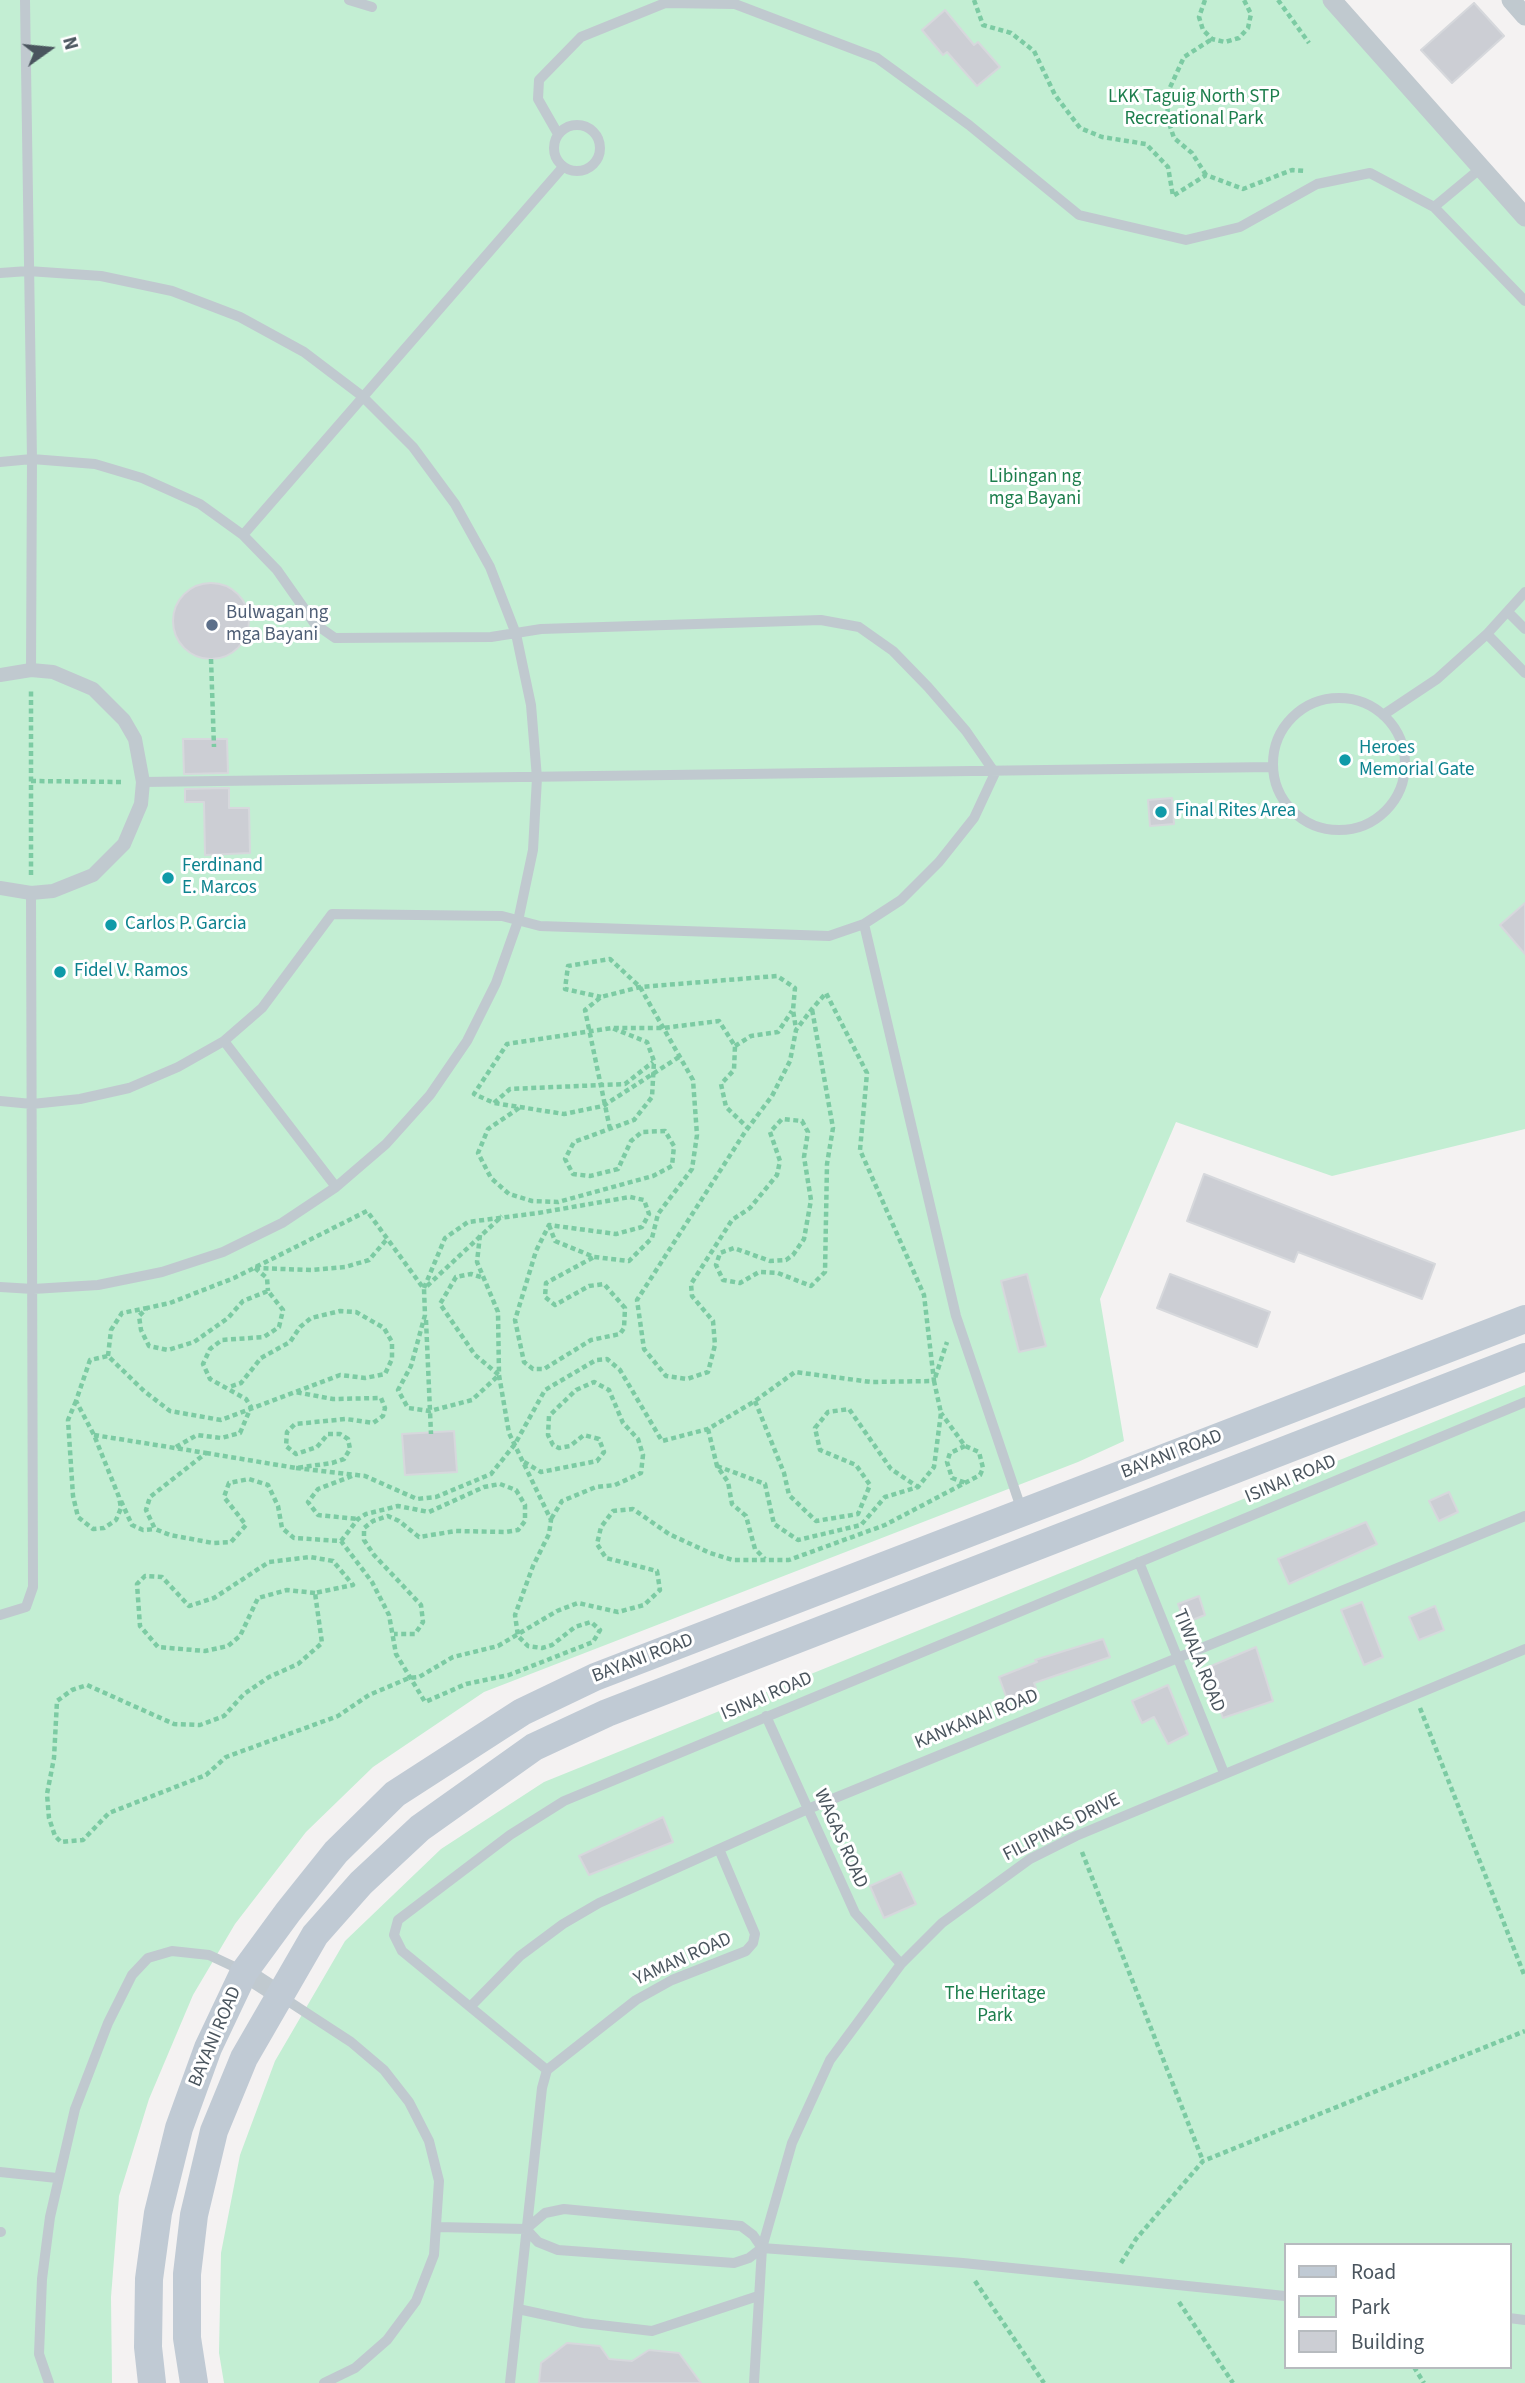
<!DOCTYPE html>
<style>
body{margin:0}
#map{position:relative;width:1525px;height:2383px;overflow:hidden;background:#f4f2f2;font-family:"Source Sans 3",sans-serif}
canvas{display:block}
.legend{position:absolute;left:1284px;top:2243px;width:228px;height:126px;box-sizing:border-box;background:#fff;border:2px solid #b7bbbf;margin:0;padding:9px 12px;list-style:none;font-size:21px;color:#4a555e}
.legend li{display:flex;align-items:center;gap:14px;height:35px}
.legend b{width:35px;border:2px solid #b7bbbf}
.north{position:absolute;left:14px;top:14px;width:70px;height:70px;-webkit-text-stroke:5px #fff;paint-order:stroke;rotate:75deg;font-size:19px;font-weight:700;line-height:28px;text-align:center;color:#4a555e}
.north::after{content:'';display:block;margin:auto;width:24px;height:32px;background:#4a555e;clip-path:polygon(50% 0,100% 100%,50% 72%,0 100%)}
</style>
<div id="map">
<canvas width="1525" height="2383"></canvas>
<ul class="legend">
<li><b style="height:9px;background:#c0cad4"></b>Road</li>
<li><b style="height:19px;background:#c3eed3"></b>Park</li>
<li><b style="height:19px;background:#ccced4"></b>Building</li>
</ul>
<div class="north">N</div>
</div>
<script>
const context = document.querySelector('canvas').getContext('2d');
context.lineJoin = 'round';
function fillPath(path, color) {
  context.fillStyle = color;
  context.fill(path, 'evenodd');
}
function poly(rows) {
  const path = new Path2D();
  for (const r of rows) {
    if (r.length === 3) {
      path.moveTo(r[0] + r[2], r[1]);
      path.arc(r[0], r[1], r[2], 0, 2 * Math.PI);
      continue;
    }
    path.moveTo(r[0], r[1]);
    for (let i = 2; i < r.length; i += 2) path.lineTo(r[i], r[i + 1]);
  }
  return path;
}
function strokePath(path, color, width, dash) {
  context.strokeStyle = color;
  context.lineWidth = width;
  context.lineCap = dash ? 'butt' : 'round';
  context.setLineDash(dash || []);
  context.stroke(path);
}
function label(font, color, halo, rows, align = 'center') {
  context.font = font + ' "Source Sans 3",sans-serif';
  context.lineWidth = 6;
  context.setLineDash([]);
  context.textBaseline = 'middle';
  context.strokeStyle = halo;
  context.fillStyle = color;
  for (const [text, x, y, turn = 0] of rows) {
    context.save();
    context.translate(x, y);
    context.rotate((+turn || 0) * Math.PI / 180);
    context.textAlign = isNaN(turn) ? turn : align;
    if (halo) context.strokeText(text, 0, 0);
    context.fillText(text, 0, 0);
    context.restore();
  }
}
fillPath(poly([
 [0,0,1338,0,1525,209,1525,1129,1332,1176,1176,1122,1100,1299,1124,1441,1078,1462,484,1692,373,1767,306,1832,235,1924,193,1995,149,2099,119,2196,111,2297,112,2383,0,2383],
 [1525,1385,1525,2383,224,2383,219,2353,221,2253,240,2155,275,2061,345,1941,441,1849,544,1782],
 [1285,2245,1509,2245,1509,2367,1285,2367]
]), '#c3eed3');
const building = poly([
 [1474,3,1504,36,1452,83,1421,50,1474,3],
 [945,10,974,45,978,42,1000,67,977,86,947,52,943,55,922,30,945,10],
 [211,621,38],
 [183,739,227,739,228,773,184,774,183,739],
 [229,788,229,808,249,808,250,853,205,855,204,802,185,802,185,789,229,788],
 [1172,798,1174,824,1150,826,1148,800,1172,798],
 [1525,903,1525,954,1500,925,1525,903],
 [1204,1174,1435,1264,1422,1299,1298,1252,1294,1262,1187,1221,1204,1174],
 [1027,1274,1046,1346,1019,1352,1001,1281,1027,1274],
 [1170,1274,1270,1312,1257,1347,1157,1308,1170,1274],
 [454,1431,457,1472,405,1475,402,1434,454,1431],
 [1449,1492,1458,1512,1439,1521,1429,1501,1449,1492],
 [1366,1522,1377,1544,1289,1584,1278,1559,1366,1522],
 [1199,1596,1205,1615,1185,1623,1178,1604,1199,1596],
 [1362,1602,1383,1657,1364,1665,1341,1610,1362,1602],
 [1435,1606,1444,1630,1419,1640,1409,1617,1435,1606],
 [1103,1639,1110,1657,1034,1683,1036,1688,1007,1699,999,1677,1037,1662,1035,1660,1103,1639],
 [1256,1647,1273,1701,1223,1718,1204,1669,1256,1647],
 [1168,1685,1188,1734,1168,1744,1154,1717,1142,1723,1132,1701,1168,1685],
 [663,1817,673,1842,589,1875,579,1856,663,1817],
 [901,1872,916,1904,884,1918,870,1886,901,1872],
 [567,2343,600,2346,609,2359,632,2361,649,2350,679,2353,701,2383,539,2383,541,2363,567,2343]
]);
fillPath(building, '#ccced4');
strokePath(building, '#d6d8dc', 2);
strokePath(poly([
 [974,0,983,25,1011,33,1034,51,1055,95,1080,128,1102,137,1146,144,1168,167,1173,196,1206,175,1243,189,1292,170,1306,171],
 [1205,0,1199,17,1203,30,1212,39,1225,42,1239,38,1248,28,1251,14,1244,0],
 [1278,0,1309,43],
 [1206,175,1192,153,1174,138,1168,120,1167,94,1184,57,1212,39],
 [211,659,214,747],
 [31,781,124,782],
 [31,875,31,688],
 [735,1046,751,1036,778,1032,792,1011],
 [679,1057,603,1106,564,1114,494,1103,474,1094,507,1044,612,1028,663,1028,719,1021,735,1046,734,1070,721,1084,726,1107,748,1128],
 [494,1103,510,1089,625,1084,653,1062],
 [519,1108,488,1129,478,1153,491,1178,509,1194,532,1201,558,1202,653,1176,672,1166,674,1146,665,1131,642,1132,631,1141,618,1169,590,1176,573,1174,565,1159,574,1142,634,1120,652,1097,654,1061,647,1042,612,1028],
 [610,1129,585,1010,601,997,640,987,777,976,795,988,793,1010,796,1029],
 [549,1225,555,1241,594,1257,629,1261,652,1238,658,1214,692,1169,697,1135,693,1080,640,987,610,959,568,966,565,989,601,997],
 [255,1268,311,1270,345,1267,369,1260,387,1239],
 [255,1268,267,1278,268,1291],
 [427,1286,502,1216],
 [424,1288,445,1238,468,1222,538,1213,630,1197,644,1200,649,1214,642,1227,616,1234,549,1225,536,1251,515,1320,524,1362,533,1369,544,1369,591,1340,620,1334,624,1328,625,1308,604,1284,589,1286,555,1305,545,1297,546,1283,594,1257],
 [426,1320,431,1434],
 [108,1356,111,1330,122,1313,147,1308],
 [76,1401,68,1420,73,1496,78,1517,93,1529,104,1528,116,1520,121,1508,119,1497,94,1435,76,1401,90,1360,108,1356,144,1391,170,1411,221,1420,340,1375,365,1378,385,1374,392,1359,392,1342,384,1328,356,1312,340,1311,311,1318,300,1327,290,1342,261,1358,241,1383,229,1387],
 [755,1401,784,1473,789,1495,816,1521,858,1514,870,1485,856,1465,820,1450,815,1428,828,1412,849,1409,891,1469,918,1487],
 [708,1429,717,1466,728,1482,732,1504,746,1516,755,1549,765,1559],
 [94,1435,206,1453,150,1497,146,1510,155,1529,170,1535,213,1543,231,1542,246,1525,224,1497,229,1483,249,1479,268,1485,278,1506,282,1528,294,1538,341,1541,372,1582,389,1615,396,1654,425,1702,466,1684,509,1675,593,1642,600,1630,591,1622,575,1627,552,1645,542,1648,528,1646,518,1636,515,1615,533,1566,549,1534,551,1520,509,1433,499,1375,498,1312,477,1262,480,1235],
 [965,1446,950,1453,947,1462,952,1478,966,1483],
 [176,1447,197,1435,221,1438,240,1433,251,1407,246,1399,210,1379,203,1364,210,1349,222,1340,264,1337,279,1327,283,1310,268,1291,243,1301,228,1318,194,1342,168,1350,149,1346,141,1330,139,1316,147,1308,170,1303,234,1278,367,1211,424,1289,425,1315,411,1366,398,1390,408,1408,430,1411,472,1400,499,1375,475,1355,440,1304,456,1277,471,1274,484,1278],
 [206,1453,296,1468,332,1463,344,1459,350,1449,348,1439,340,1434,328,1434,317,1447,296,1454,286,1446,287,1432,295,1424,346,1419,373,1423,383,1416,385,1408,381,1398,333,1399,295,1392],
 [524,1462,541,1472,597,1461,604,1452,599,1439,584,1435,570,1446,559,1448,553,1445,548,1435,549,1416,576,1390,594,1382,609,1390,623,1423,638,1439,643,1455,641,1473,615,1485,596,1487,562,1501,551,1519],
 [717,1466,765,1484,774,1524,798,1540,861,1525,885,1497,918,1487,934,1467,941,1413,934,1381,947,1342],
 [296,1468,365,1476,417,1499,436,1497,491,1474,515,1444,545,1390,596,1360,607,1359,620,1370,662,1441,708,1429,755,1401,795,1372,871,1382,934,1381,924,1295,860,1150,867,1073,826,993,812,1009,796,1030,790,1061,772,1096,745,1132,637,1300,644,1349,666,1376,687,1379,708,1372,715,1345,713,1321,692,1296,691,1284,732,1220,750,1208,777,1175,780,1161,770,1132,782,1119,802,1121,808,1132,804,1157,811,1200,804,1239,793,1255,786,1260,770,1261,734,1248,720,1253,716,1265,723,1280,740,1283,759,1272,778,1273,811,1286,825,1272,827,1164,833,1128,812,1009],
 [352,1476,318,1489,308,1502,318,1515,357,1519],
 [121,1501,132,1525,143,1530,155,1529],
 [341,1541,358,1519,366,1514,398,1506,429,1512,484,1487,500,1484,516,1490,525,1505,525,1521,518,1530,505,1532,456,1531,419,1537,399,1521,388,1516,373,1521,364,1528,364,1540,374,1555,421,1605,423,1622,415,1634,394,1634],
 [315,1593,287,1590,258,1598,240,1636,228,1646,205,1651,158,1647,140,1626,137,1584,145,1576,162,1577,189,1606,214,1598,269,1562,310,1557,333,1561,353,1585,315,1593,322,1643,298,1664,269,1677,244,1694,224,1716,200,1725,174,1724,87,1685,72,1690,57,1701,54,1758,47,1794,49,1818,55,1836,61,1842,83,1840,109,1813,206,1775,226,1757,338,1716,369,1695,409,1678,419,1677,453,1657,498,1646,557,1611,578,1603,618,1612,644,1605,660,1590,657,1571,606,1558,597,1544,601,1527,613,1511,633,1509,669,1534,710,1553,733,1560,789,1560,885,1525,980,1475,983,1468,979,1452,965,1446,941,1413],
 [1420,1708,1525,1977],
 [1082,1852,1203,2161],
 [1121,2263,1136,2239,1203,2161,1525,2031],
 [975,2281,1044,2383],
 [1179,2302,1233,2383],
 [1414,2367,1424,2383]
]), '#7ccba3', 4.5, [5, 3.5]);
strokePath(poly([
 [25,0,32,459,31,670],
 [349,0,372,7],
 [577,148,23],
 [558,134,538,99,539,80,581,37,665,3,735,4,877,58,969,125,1079,215,1186,240,1240,227,1317,184,1370,173,1434,207],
 [1481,168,1434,207,1525,301],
 [0,273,28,271,101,276,172,291,240,317,304,352,362,396,413,447,455,504,490,567,516,634,531,705,537,778,533,850,518,921,496,983,467,1041,430,1095,386,1144,336,1187,282,1223,223,1252,162,1272,98,1285,33,1289,0,1287],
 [0,462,32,459,95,464,142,478,200,504,243,535,277,570,315,624,335,638,491,637,541,629,821,620,859,627,893,651,928,687,966,731,995,773,974,818,939,862,901,900,864,924,829,936,540,926,502,916,332,914,262,1008,224,1041,178,1067,129,1088,80,1099,32,1104,0,1101],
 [243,535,563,167],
 [1508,612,1525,629],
 [1487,634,1525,673],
 [1339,764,66],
 [1383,715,1437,679,1487,634,1525,592],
 [143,782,1272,767],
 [864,924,956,1316,1022,1511],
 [224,1041,336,1187],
 [1139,1562,1224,1773],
 [0,1615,26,1607,33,1587,31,893],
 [766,1716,855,1913,901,1964],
 [282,1997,351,2042,384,2070,409,2102,429,2141,439,2181,434,2255,416,2301,387,2340,355,2368,324,2383],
 [472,2005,520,1956,563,1924,599,1903,808,1809,1525,1516],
 [547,2070,402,1951,394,1935,398,1920,510,1835,564,1801,1525,1402],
 [547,2070,636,2000,672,1980,746,1951,753,1943,755,1934,719,1849],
 [0,2172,57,2178],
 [438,2227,526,2229,545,2213,564,2209,741,2226,753,2235,762,2248],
 [526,2229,538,2242,558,2250,734,2263,749,2258,762,2248,963,2263,1285,2296],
 [0,2232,1,2232],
 [518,2309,583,2323,652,2331,758,2296],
 [1509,2318,1525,2320],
 [49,2383,39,2354,42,2279,50,2217,75,2109,108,2023,132,1975,148,1958,172,1951,209,1955,241,1970],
 [510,2383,542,2088,547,2070],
 [754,2383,762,2248,792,2143,830,2060,901,1964,942,1923,1030,1859,1076,1836,1525,1649]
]), '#c0c9cf', 10);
strokePath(poly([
 [0,675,31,670,53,672,93,689,124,720,135,739,143,782,141,804,124,844,93,875,53,891,31,893,0,888]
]), '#c0c9cf', 14);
strokePath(poly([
 [1332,0,1525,217],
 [1511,0,1525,16],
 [244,1972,278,1994]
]), '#c0c9cf', 19);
strokePath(poly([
 [152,2383,148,2347,149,2279,158,2213,179,2128,208,2048,244,1972,288,1912,336,1852,395,1794,522,1712,595,1677,1525,1319],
 [194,2383,187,2338,187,2274,194,2215,214,2131,244,2058,315,1935,361,1883,420,1828,534,1747,607,1713,1525,1357]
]), '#c0cad4', 28);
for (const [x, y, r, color] of [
 [212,625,7,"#5c6f8a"],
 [1345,760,7,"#0f9aa8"],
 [1161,812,7,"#0f9aa8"],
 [168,878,7,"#0f9aa8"],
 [111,925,7,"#0f9aa8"],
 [60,972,7,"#0f9aa8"]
]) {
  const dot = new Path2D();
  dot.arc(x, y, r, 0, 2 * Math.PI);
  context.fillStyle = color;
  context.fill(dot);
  strokePath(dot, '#fff', 2.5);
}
label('19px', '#1c7e4c', '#fff', [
 ["LKK Taguig North STP",1194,98],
 ["Recreational Park",1194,120],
 ["Libingan ng",1035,478],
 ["mga Bayani",1035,500],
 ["The Heritage",995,1995],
 ["Park",995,2017]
]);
label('19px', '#4e5e75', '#fff', [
 ["Bulwagan ng",226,614],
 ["mga Bayani",226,636]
], 'left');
label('19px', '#0d838f', '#fff', [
 ["Heroes",1359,749],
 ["Memorial Gate",1359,771],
 ["Final Rites Area",1175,812],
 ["Ferdinand",182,867],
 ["E. Marcos",182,889],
 ["Carlos P. Garcia",125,925],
 ["Fidel V. Ramos",74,972]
], 'left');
label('19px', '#4a555e', '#fff', [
 ["BAYANI ROAD",1172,1455,-21],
 ["ISINAI ROAD",1291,1480,-23],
 ["BAYANI ROAD",643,1659,-21],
 ["TIWALA ROAD",1198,1661,68],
 ["ISINAI ROAD",767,1697,-23],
 ["KANKANAI ROAD",977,1720,-22],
 ["FILIPINAS DRIVE",1062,1828,-27],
 ["WAGAS ROAD",840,1839,66],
 ["YAMAN ROAD",683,1960,-24],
 ["BAYANI ROAD",216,2037,-67]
]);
</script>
